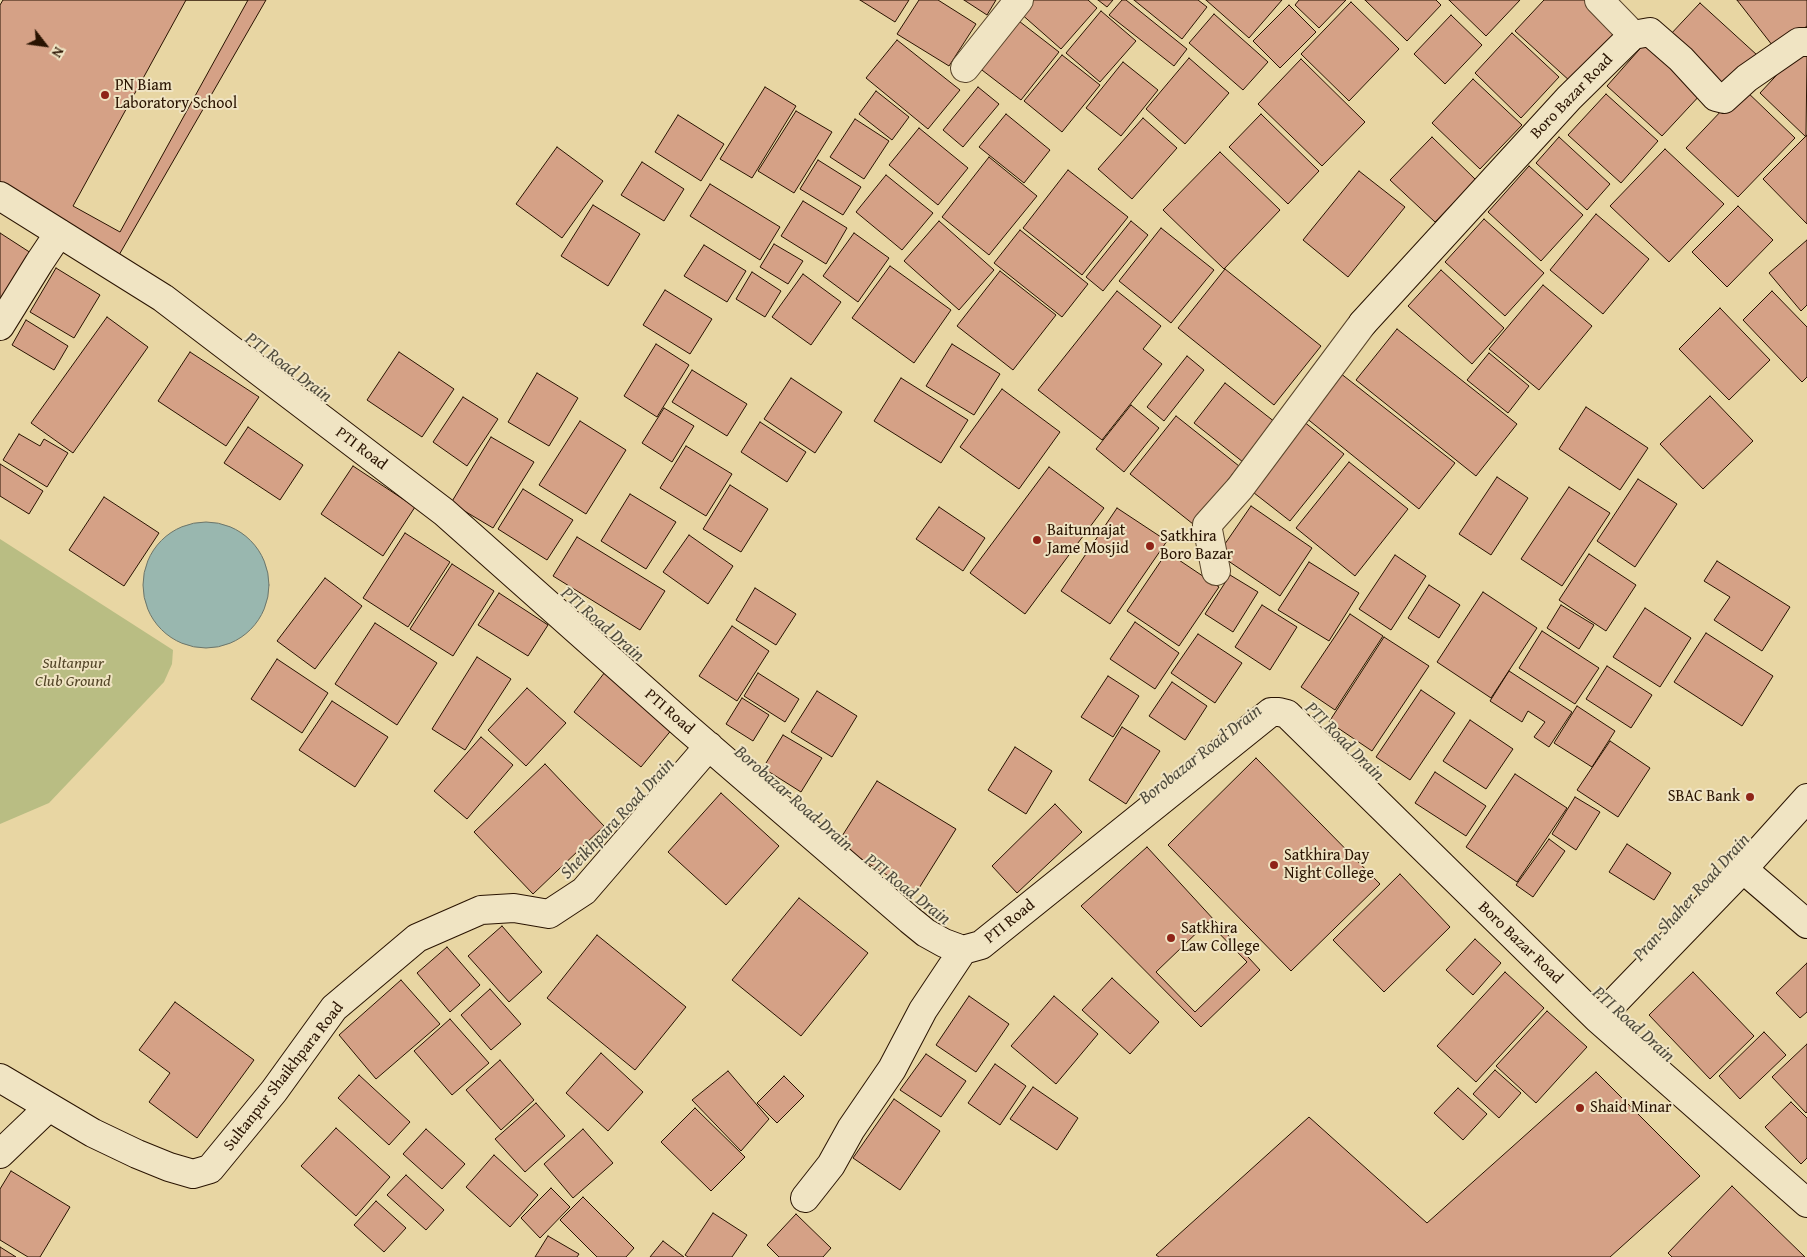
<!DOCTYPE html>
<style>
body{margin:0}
#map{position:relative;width:1807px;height:1257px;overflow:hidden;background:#e8d6a3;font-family:"Gentium Book Plus",serif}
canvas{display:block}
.north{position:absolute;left:20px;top:20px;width:50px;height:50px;-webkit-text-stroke:4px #f0e4c3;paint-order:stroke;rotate:120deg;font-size:14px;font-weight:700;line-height:20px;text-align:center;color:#291301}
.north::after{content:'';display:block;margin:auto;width:18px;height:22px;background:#291301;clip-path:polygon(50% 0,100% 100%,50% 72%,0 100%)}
</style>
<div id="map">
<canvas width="1807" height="1257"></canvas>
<div class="north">N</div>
</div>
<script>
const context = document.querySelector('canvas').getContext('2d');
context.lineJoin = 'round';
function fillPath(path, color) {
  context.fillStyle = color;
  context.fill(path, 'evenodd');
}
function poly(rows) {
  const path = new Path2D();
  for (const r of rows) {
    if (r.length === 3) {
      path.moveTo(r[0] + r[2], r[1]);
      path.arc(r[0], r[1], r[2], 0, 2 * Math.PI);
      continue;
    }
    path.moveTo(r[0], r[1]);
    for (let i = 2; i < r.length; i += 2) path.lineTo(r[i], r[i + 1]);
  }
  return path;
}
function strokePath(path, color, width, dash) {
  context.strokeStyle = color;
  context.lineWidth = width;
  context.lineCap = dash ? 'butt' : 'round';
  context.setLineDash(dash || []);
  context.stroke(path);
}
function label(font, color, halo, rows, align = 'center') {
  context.font = font + ' "Gentium Book Plus",serif';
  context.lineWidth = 4;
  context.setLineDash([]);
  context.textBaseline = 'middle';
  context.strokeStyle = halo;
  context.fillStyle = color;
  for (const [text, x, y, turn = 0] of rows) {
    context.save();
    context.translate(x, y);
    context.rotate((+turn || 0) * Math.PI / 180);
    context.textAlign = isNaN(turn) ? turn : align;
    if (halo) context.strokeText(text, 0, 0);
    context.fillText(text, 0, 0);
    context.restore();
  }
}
fillPath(poly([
 [0,539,173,650,172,664,164,682,49,803,0,824]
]), '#b9bd83');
const water = poly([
 [206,585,63]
]);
fillPath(water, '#99b7af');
strokePath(water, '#6c7569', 1);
const building = poly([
 [3,0,266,0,119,255,0,186,0,5,3,0],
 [186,0,248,0,120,232,73,206,186,0],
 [860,0,909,0,895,22,860,0],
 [919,0,938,0,976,24,949,66,897,34,919,0],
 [964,0,996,0,987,15,964,0],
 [1029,0,1088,0,1097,8,1061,49,1019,12,1029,0],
 [1098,0,1113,0,1107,7,1098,0],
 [1122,0,1126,0,1187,49,1174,66,1109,15,1122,0],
 [1134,0,1198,0,1207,7,1182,39,1134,0],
 [1206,0,1282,0,1249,38,1206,0],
 [1299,0,1346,0,1319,28,1295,5,1299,0],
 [1365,0,1436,0,1441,5,1407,41,1365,0],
 [1449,0,1520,0,1486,36,1449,0],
 [1544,0,1587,0,1620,30,1571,82,1515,31,1544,0],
 [1737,0,1807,0,1807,26,1776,50,1737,0],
 [1351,2,1399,49,1349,101,1301,54,1351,2],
 [1700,3,1757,55,1727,89,1669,36,1700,3],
 [1289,5,1316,32,1280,68,1253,41,1289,5],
 [1101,11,1136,41,1100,82,1066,53,1101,11],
 [1214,14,1268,62,1243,90,1189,43,1214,14],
 [1451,15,1482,45,1445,84,1414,54,1451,15],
 [1015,18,1059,52,1021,100,978,67,1015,18],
 [1512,33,1559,77,1521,118,1475,73,1512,33],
 [897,40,960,90,928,129,866,78,897,40],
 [1646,42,1702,93,1662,136,1607,86,1646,42],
 [1800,50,1807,56,1806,137,1760,93,1800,50],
 [1062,55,1100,85,1062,132,1024,101,1062,55],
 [1189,58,1229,93,1185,144,1146,109,1189,58],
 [1301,59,1365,122,1322,166,1258,104,1301,59],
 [1123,62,1158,90,1121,136,1086,108,1123,62],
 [1473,79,1522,125,1480,169,1432,123,1473,79],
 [765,87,796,106,752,178,720,159,765,87],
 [978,87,999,104,963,147,943,130,978,87],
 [1743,88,1795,138,1738,197,1686,148,1743,88],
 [876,91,909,117,892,140,859,114,876,91],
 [1606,94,1658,141,1621,183,1568,135,1606,94],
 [796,111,832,132,794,193,758,171,796,111],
 [1006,114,1050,150,1024,183,979,147,1006,114],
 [1261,114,1319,171,1288,204,1229,147,1261,114],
 [678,115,724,144,701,181,655,152,678,115],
 [1143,118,1177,148,1132,199,1098,169,1143,118],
 [855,119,889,141,864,179,830,157,855,119],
 [919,128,968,168,938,205,889,165,919,128],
 [1807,135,1807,224,1763,179,1807,135],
 [1432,137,1476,180,1435,222,1390,180,1432,137],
 [1559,137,1610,184,1587,210,1536,163,1559,137],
 [557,147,603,181,562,238,516,204,557,147],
 [1665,149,1724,204,1669,262,1610,206,1665,149],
 [1220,152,1280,210,1224,269,1163,210,1220,152],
 [989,157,1037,196,989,255,942,217,989,157],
 [818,160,861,187,843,215,800,189,818,160],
 [642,162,684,189,664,221,621,195,642,162],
 [1529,166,1583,215,1541,261,1488,212,1529,166],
 [1068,170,1128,217,1082,275,1023,228,1068,170],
 [1359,171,1405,207,1348,277,1303,240,1359,171],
 [886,175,933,213,902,250,856,212,886,175],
 [710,184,780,227,760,260,690,216,710,184],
 [803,201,847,228,826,264,781,236,803,201],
 [593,205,640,234,608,286,561,256,593,205],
 [1738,206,1773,240,1727,287,1692,252,1738,206],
 [1596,214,1649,259,1603,314,1550,270,1596,214],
 [1484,219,1544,273,1505,316,1445,262,1484,219],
 [939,221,994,270,959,310,904,261,939,221],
 [1131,221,1148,235,1103,291,1086,277,1131,221],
 [1161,228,1214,270,1171,323,1119,281,1161,228],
 [1020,230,1088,284,1062,317,994,263,1020,230],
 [0,233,31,253,0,300,0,233],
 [854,233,889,258,858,302,823,276,854,233],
 [1807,240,1807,305,1801,311,1769,273,1807,240],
 [774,244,803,261,788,284,760,267,774,244],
 [704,245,746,271,727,302,684,276,704,245],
 [890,266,951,310,914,363,852,318,890,266],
 [56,268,100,295,74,338,30,312,56,268],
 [1225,269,1321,346,1274,405,1178,328,1225,269],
 [1441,270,1504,328,1472,364,1408,306,1441,270],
 [1000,271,1056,315,1013,370,957,326,1000,271],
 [752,272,781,291,765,317,736,299,752,272],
 [803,274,841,302,811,345,772,317,803,274],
 [1543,285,1592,326,1539,390,1489,349,1543,285],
 [665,290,712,319,690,354,643,325,665,290],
 [1117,291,1161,326,1143,349,1162,364,1102,440,1038,390,1117,291],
 [1772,291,1807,327,1807,377,1802,382,1743,320,1772,291],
 [1720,308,1770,360,1729,400,1679,349,1720,308],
 [107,317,148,347,73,453,31,423,107,317],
 [26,320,68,346,54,370,12,345,26,320],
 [1397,329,1517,424,1476,476,1356,380,1397,329],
 [656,344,689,365,657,417,624,396,656,344],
 [952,344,1000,374,974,415,926,386,952,344],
 [190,352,259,397,226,446,158,401,190,352],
 [399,352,454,389,422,437,367,400,399,352],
 [1489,353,1529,386,1508,413,1467,380,1489,353],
 [1187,356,1204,370,1164,421,1147,407,1187,356],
 [692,370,747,404,727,436,672,402,692,370],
 [537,373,578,398,549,446,508,422,537,373],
 [1340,373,1455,463,1419,509,1305,417,1340,373],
 [791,378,842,412,815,453,764,419,791,378],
 [901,378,968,420,941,463,874,421,901,378],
 [1225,383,1280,426,1248,466,1194,423,1225,383],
 [1002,389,1060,432,1019,489,960,447,1002,389],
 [1710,396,1753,441,1703,489,1660,444,1710,396],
 [463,397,498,419,467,466,433,442,463,397],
 [1131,405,1159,428,1124,472,1096,449,1131,405],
 [1586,407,1648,448,1620,490,1559,449,1586,407],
 [664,408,694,426,672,462,642,443,664,408],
 [1176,416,1239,466,1193,524,1130,474,1176,416],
 [580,421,626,450,586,514,539,485,580,421],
 [1303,421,1344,454,1290,521,1249,489,1303,421],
 [760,422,806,452,787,482,741,452,760,422],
 [248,427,303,465,280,500,224,463,248,427],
 [19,434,40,446,44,439,68,453,47,487,3,460,19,434],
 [491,437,534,462,493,528,451,503,491,437],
 [686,446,732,474,706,516,660,488,686,446],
 [1349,462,1408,509,1355,576,1296,528,1349,462],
 [0,464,43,491,29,514,0,496,0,464],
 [353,466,415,507,383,556,321,514,353,466],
 [1049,467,1104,508,1025,614,970,573,1049,467],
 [1497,477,1528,498,1491,555,1459,534,1497,477],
 [1638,479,1677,504,1635,567,1597,541,1638,479],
 [730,485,768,509,741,552,703,529,730,485],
 [1569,487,1610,513,1562,586,1521,559,1569,487],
 [523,489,573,520,547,560,498,529,523,489],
 [630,494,676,522,646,569,601,541,630,494],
 [104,497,159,533,124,586,69,550,104,497],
 [1251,506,1312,548,1280,596,1218,554,1251,506],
 [939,507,985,538,963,571,916,539,939,507],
 [1117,508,1167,541,1110,624,1061,591,1117,508],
 [405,533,450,562,408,627,363,598,405,533],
 [689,535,733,566,708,604,663,572,689,535],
 [577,537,665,591,640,630,553,576,577,537],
 [1167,552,1219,587,1179,646,1127,611,1167,552],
 [1589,554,1636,585,1606,631,1559,600,1589,554],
 [1395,555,1426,576,1391,630,1359,609,1395,555],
 [1717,561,1790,607,1762,651,1714,620,1730,597,1704,581,1717,561],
 [1309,562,1359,593,1329,641,1278,610,1309,562],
 [452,564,494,591,453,656,410,629,452,564],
 [1230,575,1258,592,1233,632,1205,614,1230,575],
 [325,578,362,606,315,669,277,641,325,578],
 [1429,585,1460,605,1439,638,1408,618,1429,585],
 [755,588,796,614,776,645,736,620,755,588],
 [1483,592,1537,628,1491,698,1437,662,1483,592],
 [499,593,548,625,528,656,478,625,499,593],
 [1262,605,1297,627,1270,670,1235,647,1262,605],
 [1561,605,1594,625,1579,649,1547,628,1561,605],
 [1645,608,1691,638,1660,687,1613,657,1645,608],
 [1350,614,1383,636,1335,710,1301,687,1350,614],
 [1135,622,1179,653,1155,689,1110,659,1135,622],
 [375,623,437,663,397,725,335,684,375,623],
 [732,626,769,651,737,701,699,676,732,626],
 [1542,631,1599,668,1575,704,1519,668,1542,631],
 [1706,633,1773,676,1742,726,1674,682,1706,633],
 [1198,634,1242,663,1215,703,1171,673,1198,634],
 [1384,637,1429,666,1372,751,1329,722,1384,637],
 [477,657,511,679,465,750,432,729,477,657],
 [277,659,328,693,302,733,251,699,277,659],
 [1607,666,1652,695,1631,728,1586,699,1607,666],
 [1509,671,1572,712,1549,747,1534,737,1545,722,1528,711,1522,722,1490,701,1509,671],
 [605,672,673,728,641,767,574,712,605,672],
 [758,673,799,699,785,722,744,696,758,673],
 [1108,676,1139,696,1113,737,1081,717,1108,676],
 [1172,682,1207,706,1185,740,1149,716,1172,682],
 [527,688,566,723,526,766,488,730,527,688],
 [1421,690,1455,713,1410,780,1376,757,1421,690],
 [817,691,857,716,832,757,791,732,817,691],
 [742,698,769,715,753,741,726,724,742,698],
 [332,701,388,737,355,787,299,750,332,701],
 [1577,706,1615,731,1592,767,1554,743,1577,706],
 [1470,720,1513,749,1486,789,1443,761,1470,720],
 [1122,727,1160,751,1126,804,1089,780,1122,727],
 [783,735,822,758,801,792,763,768,783,735],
 [481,737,513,765,467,819,434,791,481,737],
 [1610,741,1650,768,1618,817,1577,790,1610,741],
 [1015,747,1052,771,1026,814,988,790,1015,747],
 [1256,758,1380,884,1291,971,1168,845,1256,758],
 [545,764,604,826,533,894,474,832,545,764],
 [1435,772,1486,806,1466,836,1415,803,1435,772],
 [1515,774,1567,808,1517,882,1466,847,1515,774],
 [877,781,956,829,916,893,837,844,877,781],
 [721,793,779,846,726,905,668,852,721,793],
 [1575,797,1600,812,1576,850,1552,834,1575,797],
 [1055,804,1082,832,1017,893,992,866,1055,804],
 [1549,839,1565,851,1533,897,1516,885,1549,839],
 [1627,844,1671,873,1654,900,1609,872,1627,844],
 [1147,847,1260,970,1201,1027,1081,906,1147,847],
 [1400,874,1450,927,1384,992,1333,940,1400,874],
 [799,898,868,953,801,1036,732,980,799,898],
 [1208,922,1247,962,1195,1012,1156,972,1208,922],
 [502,926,542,972,509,1002,468,956,502,926],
 [597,935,686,1007,635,1070,547,998,597,935],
 [1475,939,1501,963,1473,995,1446,970,1475,939],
 [447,947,480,985,450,1012,417,973,447,947],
 [1807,963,1807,1012,1800,1018,1776,993,1807,963],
 [1505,972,1544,1008,1476,1082,1437,1046,1505,972],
 [1693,972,1754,1036,1710,1079,1649,1015,1693,972],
 [1112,978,1159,1022,1130,1054,1082,1010,1112,978],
 [401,980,440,1024,376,1079,339,1035,401,980],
 [490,989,521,1024,491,1050,461,1015,490,989],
 [969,996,1009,1024,976,1072,936,1045,969,996],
 [1054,996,1098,1034,1056,1084,1011,1046,1054,996],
 [175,1002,254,1060,197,1138,149,1102,170,1073,139,1050,175,1002],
 [1547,1011,1587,1047,1536,1103,1496,1066,1547,1011],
 [450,1019,489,1063,452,1095,414,1051,450,1019],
 [1764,1032,1786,1055,1740,1099,1719,1076,1764,1032],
 [1807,1044,1807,1112,1806,1113,1772,1077,1807,1044],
 [601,1053,643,1092,608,1131,566,1093,601,1053],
 [926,1054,966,1081,941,1117,900,1090,926,1054],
 [500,1060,534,1100,501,1130,466,1090,500,1060],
 [995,1064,1026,1086,1000,1125,968,1103,995,1064],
 [1495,1070,1521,1093,1499,1118,1473,1094,1495,1070],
 [728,1071,769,1119,741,1151,692,1100,728,1071],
 [1596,1072,1700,1176,1610,1257,1159,1257,1156,1255,1309,1117,1427,1223,1596,1072],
 [359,1075,410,1122,389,1145,338,1098,359,1075],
 [784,1076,804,1096,777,1123,757,1103,784,1076],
 [1033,1087,1078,1118,1057,1150,1010,1119,1033,1087],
 [1458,1088,1487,1114,1463,1140,1434,1113,1458,1088],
 [894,1099,940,1131,900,1190,853,1158,894,1099],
 [1791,1102,1807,1118,1807,1158,1801,1164,1765,1127,1791,1102],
 [536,1103,565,1136,525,1172,495,1139,536,1103],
 [695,1108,745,1157,711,1191,661,1142,695,1108],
 [336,1128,390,1177,356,1216,301,1166,336,1128],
 [426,1129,465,1164,442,1189,403,1154,426,1129],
 [583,1129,613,1163,573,1198,544,1164,583,1129],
 [494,1155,538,1195,510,1227,466,1187,494,1155],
 [11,1171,70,1207,40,1257,28,1257,0,1240,0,1189,11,1171],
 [406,1175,444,1210,426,1230,387,1195,406,1175],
 [1732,1186,1805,1257,1672,1257,1668,1253,1732,1186],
 [551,1188,570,1207,540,1238,521,1218,551,1188],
 [583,1197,634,1248,626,1257,597,1257,560,1220,583,1197],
 [376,1201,406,1228,384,1252,354,1225,376,1201],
 [713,1213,747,1235,732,1257,688,1257,685,1255,713,1213],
 [796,1214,831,1248,823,1257,779,1257,767,1245,796,1214],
 [548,1236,579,1254,577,1257,535,1257,548,1236],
 [663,1241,684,1257,650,1257,663,1241],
 [0,1247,16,1257,0,1257,0,1247]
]);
fillPath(building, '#d5a186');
strokePath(building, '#291301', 1);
const street = poly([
 [1599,0,1633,35],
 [965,68,1019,0],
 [1216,571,1207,525,1240,488,1363,323]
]);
const secondary = poly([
 [0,196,163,298,444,512,685,726,910,920,926,933,944,943,963,950,981,945,1271,712,1279,712,1287,714,1598,1019,1807,1203],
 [1363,323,1569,98,1633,35,1650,32,1681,59,1716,97,1724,99,1747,78,1799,42,1807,42],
 [0,326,39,263,59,233],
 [1743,869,1807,924],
 [1598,1019,1743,869,1807,798],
 [0,1078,93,1133,137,1154,169,1167,193,1174,210,1169,274,1091,334,1008,417,938,481,910,514,908,549,914,584,891,709,746],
 [0,1154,49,1107],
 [805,1198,831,1165,851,1129,892,1069,923,1010,963,950]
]);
strokePath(street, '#59442a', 30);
strokePath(secondary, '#291301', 30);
strokePath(street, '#f0e4c3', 28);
strokePath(secondary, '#f0e4c3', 28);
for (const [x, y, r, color] of [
 [105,95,5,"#8f2418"],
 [1037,540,5,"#8f2418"],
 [1150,546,5,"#8f2418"],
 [1750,797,5,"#8f2418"],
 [1274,865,5,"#8f2418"],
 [1171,938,5,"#8f2418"],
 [1580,1108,5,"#8f2418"]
]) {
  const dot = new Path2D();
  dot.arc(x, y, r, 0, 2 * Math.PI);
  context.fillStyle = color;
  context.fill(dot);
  strokePath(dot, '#f0e4c3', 2);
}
label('16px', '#291301', '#f0e4c3', [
 ["PN Biam",115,86],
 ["Laboratory School",115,104],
 ["Baitunnajat",1047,531],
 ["Jame Mosjid",1047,549],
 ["Satkhira",1160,537],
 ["Boro Bazar",1160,555],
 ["SBAC Bank",1740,797,"right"],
 ["Satkhira Day",1284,856],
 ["Night College",1284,874],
 ["Satkhira",1181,929],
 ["Law College",1181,947],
 ["Shaid Minar",1590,1108]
], 'left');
label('16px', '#291301', '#f0e4c3', [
 ["Boro Bazar Road",1572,97,-46],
 ["PTI Road",361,449,37],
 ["PTI Road",669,712,41],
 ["PTI Road",1010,922,-39],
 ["Boro Bazar Road",1520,943,44],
 ["Sultanpur Shaikhpara Road",284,1077,-52]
]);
label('italic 16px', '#544628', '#f0e4c3', [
 ["Sultanpur",73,664],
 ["Club Ground",73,682]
]);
label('italic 18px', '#504c3e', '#f0e4c3', [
 ["PTI Road Drain",288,368,37],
 ["PTI Road Drain",602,625,41],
 ["PTI Road Drain",1344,742,45],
 ["Borobazar Road Drain",1201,755,-38],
 ["Borobazar Road Drain",793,799,41],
 ["Sheikhpara Road Drain",618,819,-47],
 ["PTI Road Drain",907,890,38],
 ["Pran Shaher Road Drain",1692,898,-48],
 ["PTI Road Drain",1633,1025,42]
]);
</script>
